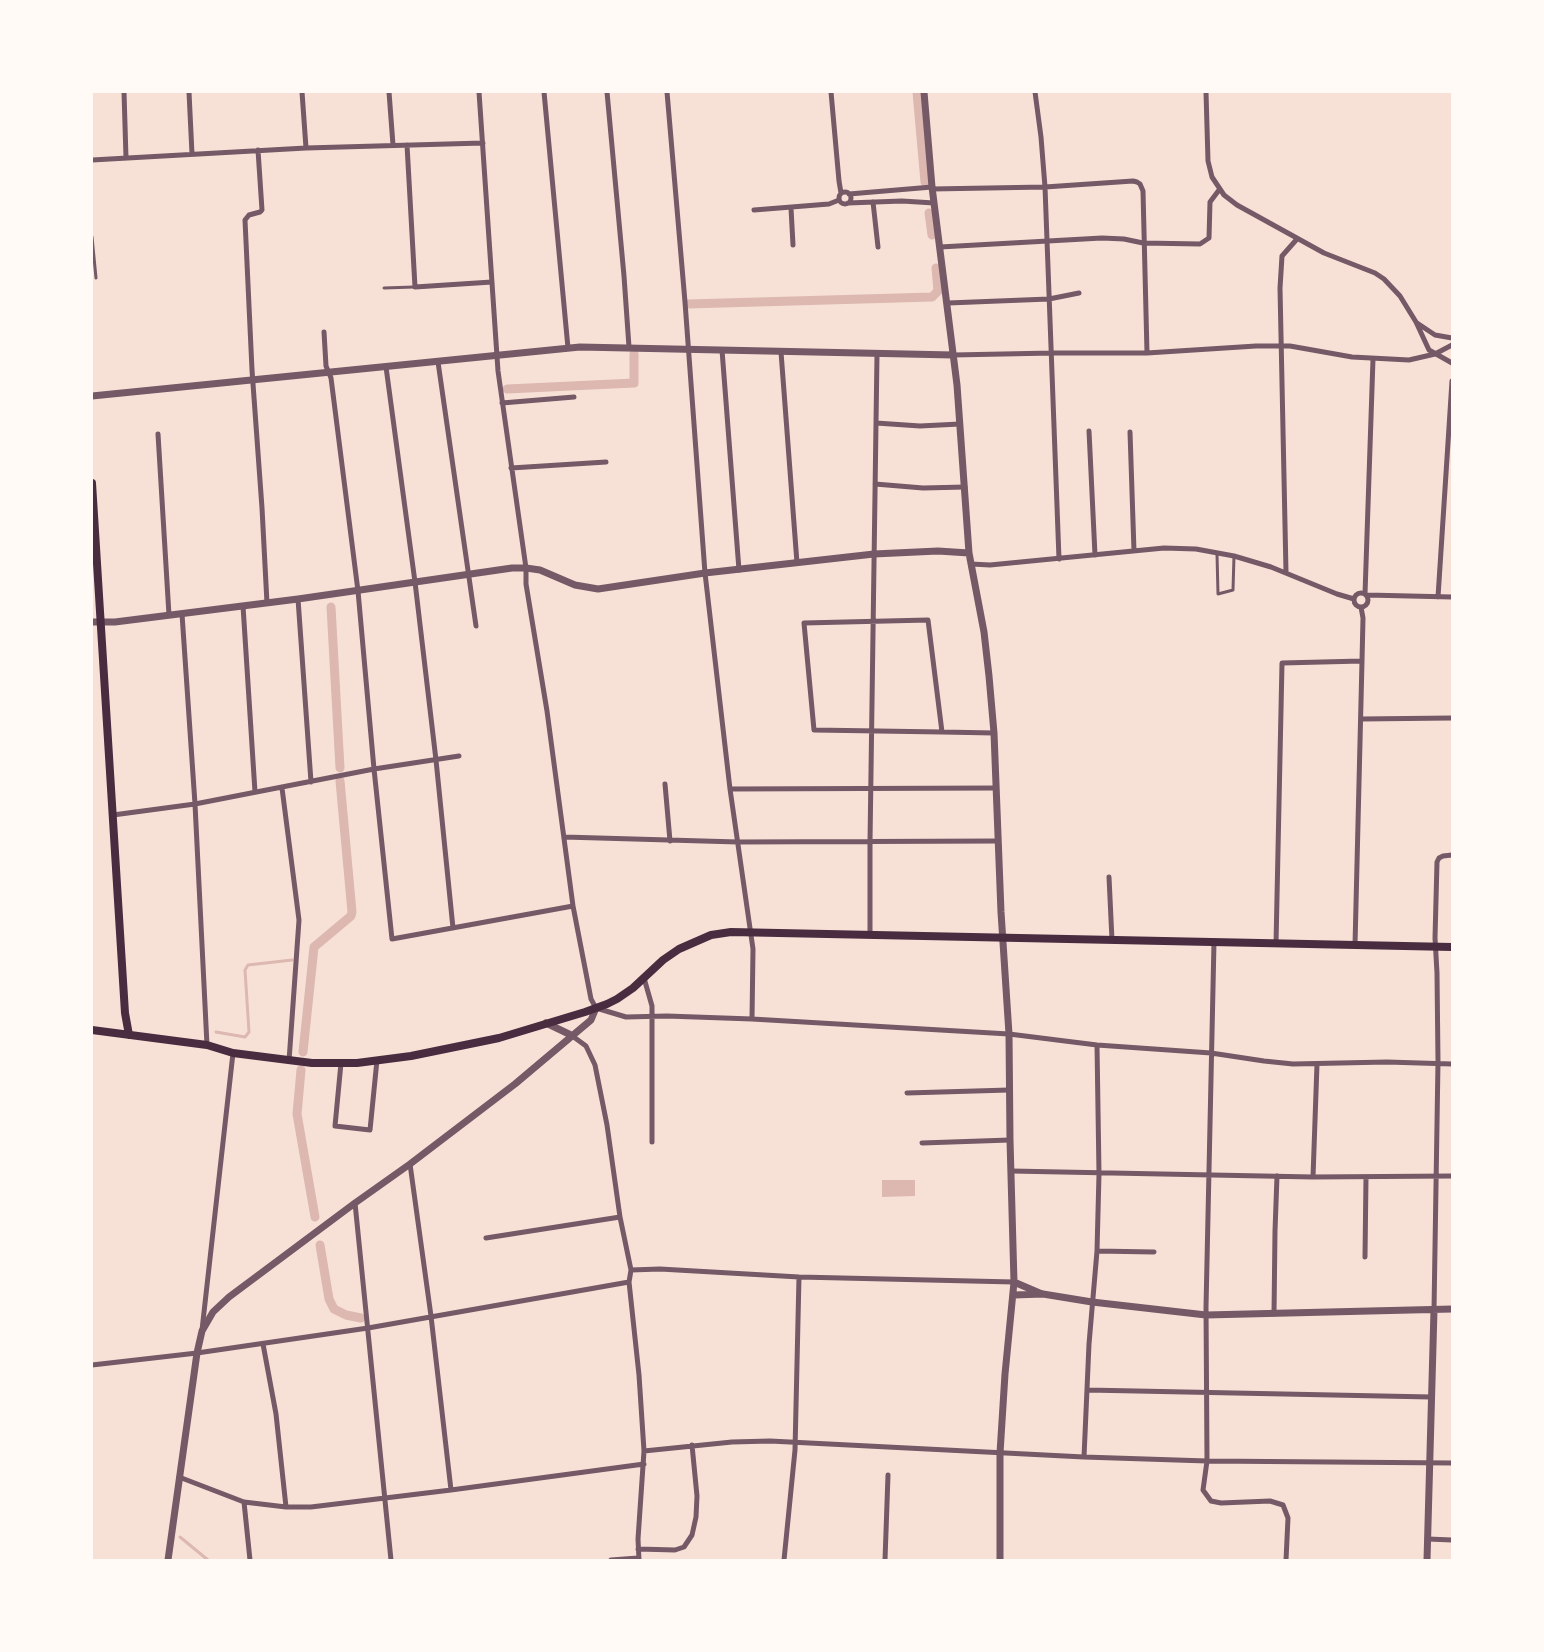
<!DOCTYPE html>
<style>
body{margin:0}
#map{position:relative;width:1544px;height:1652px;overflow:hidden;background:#f7e1d7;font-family:"DM Sans",sans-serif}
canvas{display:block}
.frame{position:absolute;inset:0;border:93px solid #fffaf5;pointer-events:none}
</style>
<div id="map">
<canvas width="1544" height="1652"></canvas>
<div class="frame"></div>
</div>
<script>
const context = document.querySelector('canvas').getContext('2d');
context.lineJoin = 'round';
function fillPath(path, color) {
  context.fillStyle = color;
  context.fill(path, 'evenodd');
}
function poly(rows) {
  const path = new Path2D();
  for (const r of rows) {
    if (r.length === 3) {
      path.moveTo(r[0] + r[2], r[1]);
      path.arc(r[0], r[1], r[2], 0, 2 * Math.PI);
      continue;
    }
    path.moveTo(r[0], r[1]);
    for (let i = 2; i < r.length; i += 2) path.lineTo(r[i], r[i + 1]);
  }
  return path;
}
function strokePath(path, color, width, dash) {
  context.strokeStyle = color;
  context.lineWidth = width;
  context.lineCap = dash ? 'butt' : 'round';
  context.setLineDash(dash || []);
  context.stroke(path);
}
fillPath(poly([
 [882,1180,915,1180,915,1196,882,1197]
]), '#dcb8b0');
strokePath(poly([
 [216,1032,245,1037,249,1032,245,970,248,965,292,960],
 [180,1537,208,1560]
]), '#dcb8b0', 3);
strokePath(poly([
 [917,92,925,182],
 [929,213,932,235],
 [688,304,932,297,938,291,936,268],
 [507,389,634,383,634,354],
 [331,607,340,768],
 [303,1052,314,947,351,916,352,912,340,781],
 [301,1070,297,1114,315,1217],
 [320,1245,329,1299,334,1309,346,1315,361,1318]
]), '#dcb8b0', 9);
strokePath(poly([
 [92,237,96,278],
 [384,288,414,287],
 [1217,554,1218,594,1233,590,1234,556]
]), '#755966', 3);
strokePath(poly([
 [124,92,126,158],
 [189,92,192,154],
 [302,92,306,148],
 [389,92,393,145],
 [479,92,498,371,526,568,526,584,547,711,573,906,591,999,596,1008,626,1017,667,1016,752,1019,1009,1034,1097,1045,1211,1053,1264,1061,1293,1064,1387,1062,1452,1064],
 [544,92,568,348],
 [607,92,624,276,629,347],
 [667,92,685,302,705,573,730,789,753,949,752,1019],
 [831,92,839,181,841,193],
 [1035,92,1041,137,1045,187,1059,559],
 [1206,92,1208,161,1212,177,1224,195,1237,205,1324,253,1375,273,1384,279,1400,296,1416,322,1429,350,1452,363],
 [407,145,415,287,492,282],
 [258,150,262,210,260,212,249,215,245,220,252,370,262,508,267,603],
 [92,160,306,148,483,143],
 [932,189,1045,187,1133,181,1137,182,1140,184,1143,191,1147,353],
 [845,198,6],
 [849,194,932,187],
 [873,202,878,247],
 [848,203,902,201,934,203],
 [791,208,793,245],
 [754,210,829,204,839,200],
 [940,247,1102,238,1124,239,1143,243,1200,244,1209,238,1210,202,1219,190],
 [948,303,1049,299,1079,293],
 [1417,323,1435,335,1452,338],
 [324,332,326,366,331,378,358,591,374,769,392,939,573,906],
 [722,350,739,570],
 [781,352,797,563],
 [953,355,1053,353,1147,353,1256,346,1290,346,1352,357,1409,360,1435,354,1452,345],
 [438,362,476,626],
 [386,367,415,582,436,760,453,928],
 [502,403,574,397],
 [876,423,920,426,960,424],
 [1089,431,1095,555],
 [1130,432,1134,551],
 [158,434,169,615],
 [511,468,606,462],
 [875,484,923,488,965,487],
 [971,564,990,565,1164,548,1196,549,1234,556,1271,567,1337,594,1354,599],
 [1286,572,1280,288,1282,256,1297,239],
 [1361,600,7],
 [1365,594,1373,359],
 [1367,595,1452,597],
 [1438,597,1452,381],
 [298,599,311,782],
 [243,606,255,792],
 [182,614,195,804,207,1045],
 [1361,719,1452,718],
 [942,732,928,620,804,623,814,730,942,732,994,733],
 [665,784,670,841],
 [282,788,299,920,289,1061],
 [730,789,996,788],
 [113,815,195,804,374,769,459,756],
 [564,837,738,842,998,841],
 [1109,877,1112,940],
 [870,934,870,842,877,354],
 [1214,942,1206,1307,1207,1461,1203,1490,1211,1501,1221,1503,1270,1501,1283,1505,1288,1518,1286,1560],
 [1276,944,1282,663,1362,661],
 [1355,945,1362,661,1363,618,1361,607],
 [644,978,652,1006,652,1142],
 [571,1035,586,1046,595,1065,607,1125,620,1217,631,1270,629,1282,639,1375,644,1451,638,1539,639,1560],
 [341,1063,335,1126,370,1130,377,1060],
 [907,1093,1009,1090],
 [922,1143,1010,1140],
 [410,1164,431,1316,451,1490],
 [1011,1171,1313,1177,1452,1176],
 [1313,1177,1317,1064],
 [355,1203,391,1560],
 [486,1238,620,1217],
 [1097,1251,1154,1252],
 [1365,1257,1366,1177],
 [631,1270,660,1269,799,1277,1014,1282],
 [1434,1310,1438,1062,1437,973,1435,938,1437,862,1439,858,1443,856,1452,855],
 [1274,1314,1275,1231,1277,1176],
 [202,1330,233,1053],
 [263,1344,276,1414,286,1507],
 [92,1365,197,1353,368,1328,629,1282],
 [1087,1390,1431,1397],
 [644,1451,732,1442,770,1441,1084,1457,1207,1461,1452,1463],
 [1084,1457,1089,1344,1097,1251,1099,1174,1097,1045],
 [179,1477,244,1502,286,1507,311,1507,451,1490,644,1464],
 [244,1502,250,1560],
 [1428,1539,1452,1540],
 [638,1549,675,1550,684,1547,692,1535,696,1517,697,1496,692,1445],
 [611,1560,638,1558],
 [784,1560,795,1450,799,1277],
 [885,1560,888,1475]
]), '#755966', 5);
strokePath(poly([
 [924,92,932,187,957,385,969,553,984,632,989,676,994,733,1001,912,1009,1034,1010,1140,1014,1282,1005,1374,1000,1453,1000,1560],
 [92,396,580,347,953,355],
 [92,622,115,622,298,599,512,568,526,568,540,570,575,585,598,589,705,573,874,554,938,551,969,553],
 [546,1023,571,1035],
 [1014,1282,1042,1294],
 [1014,1295,1043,1294,1092,1302,1206,1315,1452,1309],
 [168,1560,197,1353,202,1331,213,1312,229,1297,355,1203,410,1164,515,1084,591,1020,596,1008],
 [1427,1560,1434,1310]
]), '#755966', 7);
strokePath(poly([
 [92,483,125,1013,129,1035],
 [92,1030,207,1045,233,1053,312,1063,357,1063,411,1056,499,1038,585,1012,607,1004,617,999,633,988,663,960,679,949,711,935,731,932,1452,947]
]), '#4a2c40', 8);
</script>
